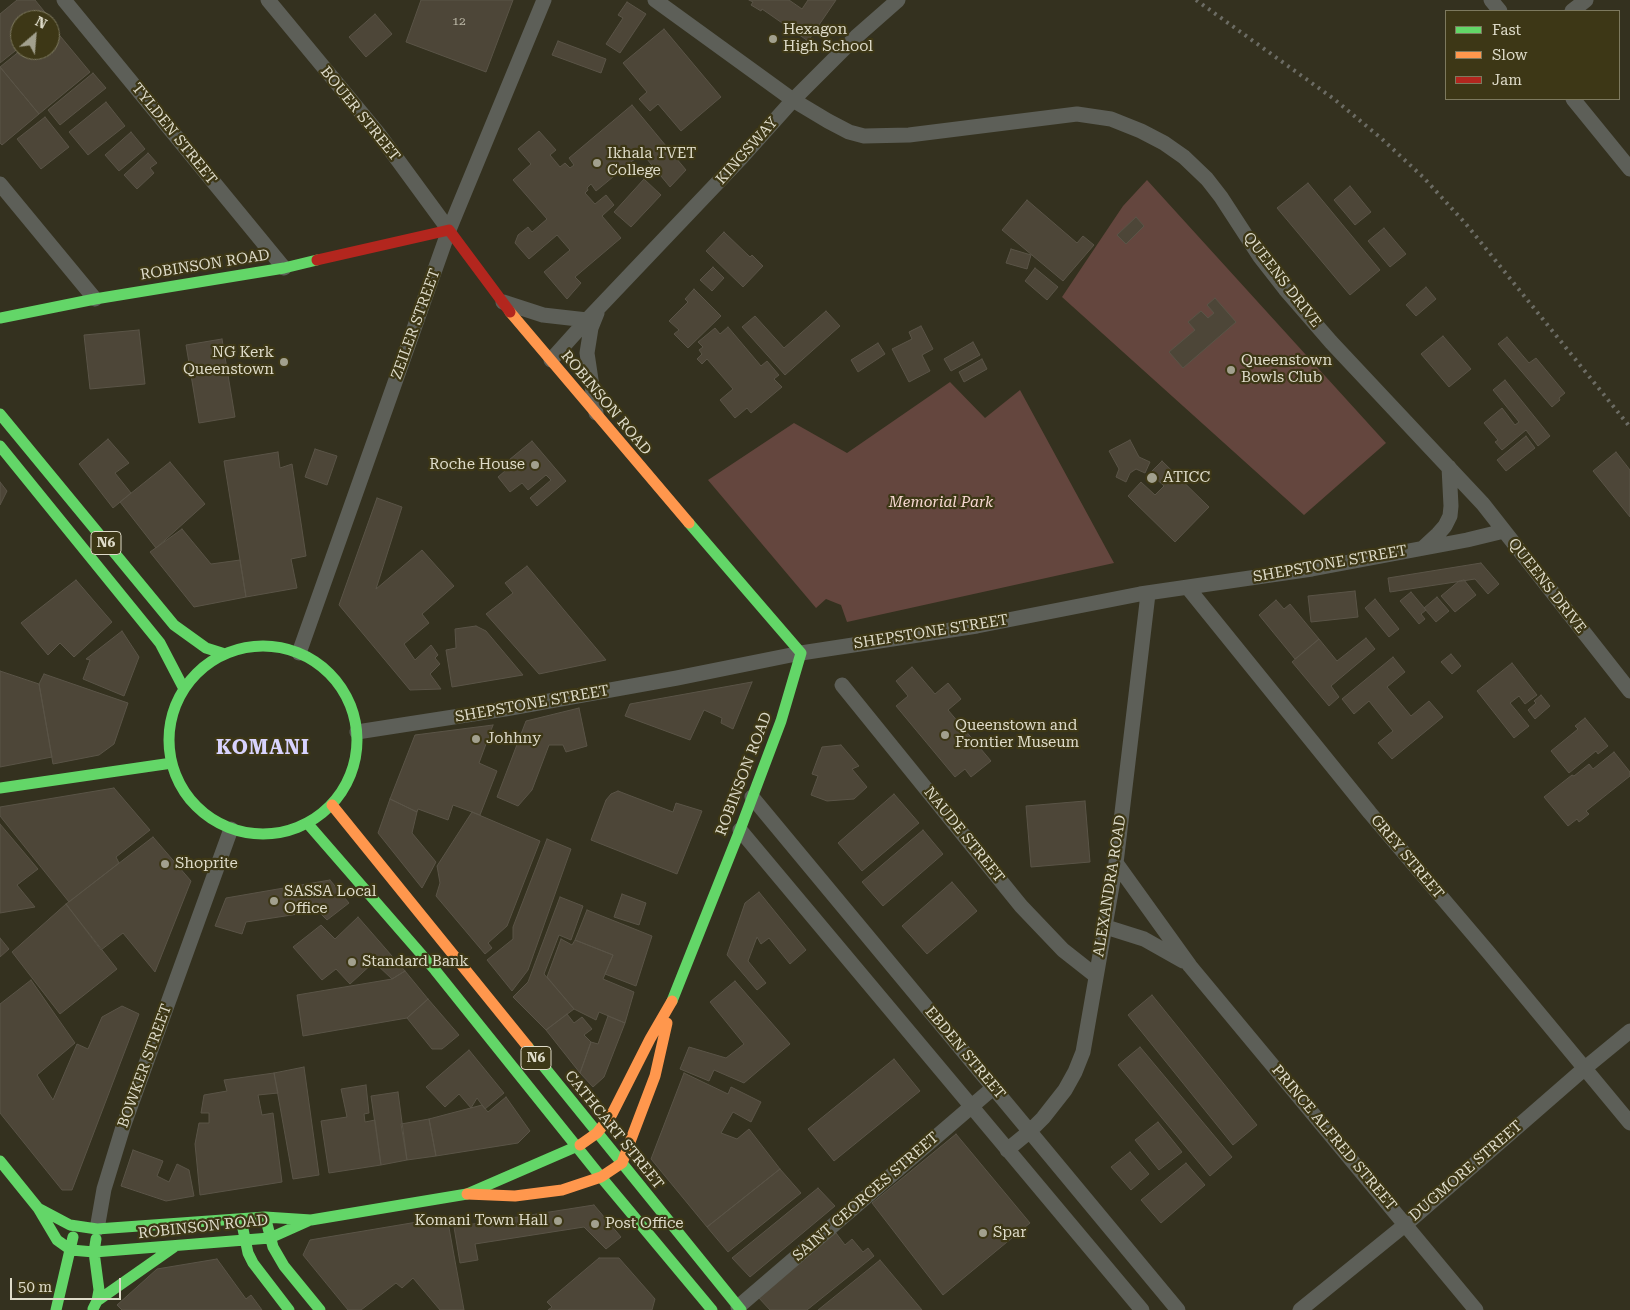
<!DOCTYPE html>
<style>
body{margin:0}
#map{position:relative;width:1630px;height:1310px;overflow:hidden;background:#34311f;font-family:"Roboto Serif",serif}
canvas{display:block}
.legend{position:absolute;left:1445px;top:10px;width:175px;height:90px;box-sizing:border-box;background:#3d3716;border:1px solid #7d795e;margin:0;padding:6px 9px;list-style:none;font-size:15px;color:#dedbc9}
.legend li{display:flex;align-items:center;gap:10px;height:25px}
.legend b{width:25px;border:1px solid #7d795e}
.north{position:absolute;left:10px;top:10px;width:50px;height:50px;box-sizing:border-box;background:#3d3716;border:1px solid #7d795e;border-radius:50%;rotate:27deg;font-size:14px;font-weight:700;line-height:20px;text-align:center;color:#dedbc9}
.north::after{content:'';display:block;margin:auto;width:18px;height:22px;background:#a2a08e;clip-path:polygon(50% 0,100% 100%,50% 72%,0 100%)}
.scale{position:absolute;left:10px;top:1278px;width:111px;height:22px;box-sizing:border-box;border:2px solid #dedbc9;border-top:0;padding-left:6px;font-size:15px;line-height:18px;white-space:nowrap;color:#dedbc9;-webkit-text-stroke:4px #3d3716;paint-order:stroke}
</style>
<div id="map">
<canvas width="1630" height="1310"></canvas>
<ul class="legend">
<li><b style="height:6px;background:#63d668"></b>Fast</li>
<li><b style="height:6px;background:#ff974d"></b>Slow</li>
<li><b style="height:6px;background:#b3261e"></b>Jam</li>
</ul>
<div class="north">N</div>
<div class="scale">50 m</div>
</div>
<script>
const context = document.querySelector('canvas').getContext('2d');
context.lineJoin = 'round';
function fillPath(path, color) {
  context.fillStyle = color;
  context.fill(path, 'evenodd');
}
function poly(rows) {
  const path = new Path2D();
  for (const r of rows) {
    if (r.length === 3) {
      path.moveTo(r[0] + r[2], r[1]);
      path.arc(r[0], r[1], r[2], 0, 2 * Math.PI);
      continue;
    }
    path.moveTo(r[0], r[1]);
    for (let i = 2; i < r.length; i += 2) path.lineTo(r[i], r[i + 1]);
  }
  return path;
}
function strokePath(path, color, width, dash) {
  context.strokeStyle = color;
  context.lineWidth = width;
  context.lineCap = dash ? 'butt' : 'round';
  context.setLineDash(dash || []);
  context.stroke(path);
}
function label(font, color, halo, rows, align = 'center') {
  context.font = font + ' "Roboto Serif",serif';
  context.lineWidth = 4.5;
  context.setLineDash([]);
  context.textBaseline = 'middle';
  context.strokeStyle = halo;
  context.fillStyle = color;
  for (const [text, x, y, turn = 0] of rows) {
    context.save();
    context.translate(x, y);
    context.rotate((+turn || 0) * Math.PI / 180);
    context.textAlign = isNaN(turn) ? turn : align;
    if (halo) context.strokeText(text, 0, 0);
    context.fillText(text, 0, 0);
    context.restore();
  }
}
fillPath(poly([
 [1147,180,1386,443,1304,515,1062,297,1123,206],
 [950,382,985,418,1020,390,1114,563,847,622,841,605,826,599,816,608,708,480,794,423,847,453]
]), '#64463e');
const building = poly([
 [17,0,35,0,52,21,50,23,50,20,20,20,20,47,0,63,0,14,17,0],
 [421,0,513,0,486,72,406,42,421,0],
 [749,0,789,0,802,9,808,0,836,0,808,41,762,9,761,11,751,5,753,2,749,0],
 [627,2,646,14,620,53,606,44,623,18,618,15,627,2],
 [375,14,392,34,366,57,349,37,375,14],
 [51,25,90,72,39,114,0,67,21,50,50,50,51,25],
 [664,29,721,97,681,131,658,104,650,111,639,99,647,92,623,63,664,29],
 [558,41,606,59,601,73,552,55,558,41],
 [0,67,39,114,2,145,0,143,0,67],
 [93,73,106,88,60,125,48,110,93,73],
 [106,102,125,126,88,155,69,132,106,102],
 [632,105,686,170,670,187,642,153,596,191,591,184,587,188,588,190,585,193,595,204,606,195,614,205,602,216,621,238,575,277,581,283,567,299,544,272,570,250,557,235,529,259,515,243,518,235,528,227,532,232,547,219,513,180,531,164,518,149,539,131,556,150,550,155,560,167,565,163,570,168,574,165,569,158,632,105],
 [45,117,69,147,41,169,17,139,45,117],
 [131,132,145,149,119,171,105,155,131,132],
 [148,153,157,163,150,168,154,173,137,189,124,175,148,153],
 [644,179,661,195,631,227,614,212,644,179],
 [1308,183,1380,270,1350,295,1277,208,1308,183],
 [1350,186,1371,212,1355,225,1334,200,1350,186],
 [1027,200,1077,243,1083,236,1094,245,1063,281,1002,230,1027,200],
 [1136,217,1144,226,1126,244,1117,235,1136,217],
 [1384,228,1406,254,1390,267,1368,241,1384,228],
 [724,232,750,257,752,255,763,266,743,287,706,251,724,232],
 [1011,249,1031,255,1027,269,1006,263,1011,249],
 [713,267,724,278,712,291,700,280,713,267],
 [1035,268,1058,287,1047,300,1025,281,1035,268],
 [1426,287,1436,299,1416,316,1406,305,1426,287],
 [694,289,721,316,688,348,674,334,679,330,669,321,688,302,685,299,694,289],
 [1215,298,1236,322,1183,368,1169,352,1195,330,1188,322,1201,311,1208,318,1214,313,1207,305,1215,298],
 [826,311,840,326,785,375,742,327,755,316,784,348,826,311],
 [921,326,933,349,922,355,930,371,909,382,892,349,912,339,909,332,921,326],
 [728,327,761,366,767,361,779,375,774,379,782,387,751,413,747,408,735,418,720,400,733,389,707,359,702,364,697,359,702,354,699,350,703,347,698,342,715,328,720,334,728,327],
 [139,330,145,384,90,389,84,335,139,330],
 [1443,336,1471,369,1449,387,1421,354,1443,336],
 [1507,337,1529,363,1536,358,1565,393,1559,398,1560,400,1552,407,1498,344,1507,337],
 [222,339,235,417,199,423,186,345,222,339],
 [973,342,980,355,951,371,944,359,973,342],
 [878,343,885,354,858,372,851,360,878,343],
 [982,359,987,369,964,382,959,372,982,359],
 [1505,380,1550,436,1538,446,1526,430,1502,450,1495,442,1498,440,1484,423,1502,408,1515,425,1519,422,1493,390,1505,380],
 [1526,436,1535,448,1506,471,1497,460,1526,436],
 [108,439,129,463,115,473,131,493,113,508,79,464,108,439],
 [1130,440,1139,457,1150,462,1145,473,1136,469,1130,473,1126,482,1116,477,1119,469,1109,451,1130,440],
 [532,441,566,481,537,506,530,498,551,480,546,475,528,490,522,483,510,492,498,477,513,464,509,460,532,441],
 [315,449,337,456,327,485,305,477,315,449],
 [278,452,280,468,292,464,306,556,291,559,297,588,246,597,224,461,278,452],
 [1616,452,1630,470,1630,517,1593,471,1616,452],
 [1162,461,1209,507,1175,542,1128,496,1141,482,1155,495,1164,486,1150,473,1162,461],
 [170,462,205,504,156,548,120,502,170,462],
 [0,482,7,491,0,505,0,482],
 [377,498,402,507,376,589,422,550,454,586,422,614,429,623,404,644,415,660,431,645,438,655,435,658,440,664,430,674,441,689,410,690,339,605,377,498],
 [182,529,211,564,240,560,246,597,194,607,150,552,182,529],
 [1481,563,1499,584,1488,594,1475,579,1390,592,1388,578,1481,563],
 [527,566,606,660,539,674,486,614,513,593,505,583,527,566],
 [76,580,112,622,74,657,60,643,48,655,21,623,76,580],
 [1464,580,1476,595,1455,612,1441,596,1459,581,1464,580],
 [1355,591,1358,617,1311,622,1308,596,1355,591],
 [1411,592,1426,610,1421,614,1425,619,1419,624,1400,601,1411,592],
 [1437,597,1449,611,1436,622,1424,608,1437,597],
 [1375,599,1399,629,1389,637,1365,608,1375,599],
 [1276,600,1284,609,1290,604,1319,639,1295,659,1259,615,1276,600],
 [476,626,486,631,523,675,452,687,446,650,456,648,455,629,476,626],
 [122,631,139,657,124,696,83,679,90,660,86,659,122,631],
 [1366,638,1375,649,1331,686,1339,697,1329,706,1292,662,1319,639,1337,661,1366,638],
 [1451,654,1461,666,1452,674,1441,662,1451,654],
 [1393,657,1405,672,1387,687,1411,716,1429,701,1443,717,1392,759,1378,743,1393,731,1369,701,1354,714,1342,699,1393,657],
 [1512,663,1537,695,1525,704,1519,696,1510,703,1529,726,1514,738,1477,691,1512,663],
 [912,667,935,694,948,683,961,699,948,710,991,761,971,777,965,769,955,777,896,706,908,696,896,681,912,667],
 [0,671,39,684,52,757,0,767,0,671],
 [44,674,128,703,114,744,99,755,53,764,39,684,44,674],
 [752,682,733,729,721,723,722,718,704,710,690,740,625,716,630,704,752,682],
 [1541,695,1550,706,1535,719,1528,710,1536,703,1534,701,1541,695],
 [579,708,587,746,566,752,563,745,549,745,532,790,518,806,497,797,526,721,579,708],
 [1585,718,1608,746,1598,754,1596,751,1569,773,1551,751,1578,729,1575,726,1585,718],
 [493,725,479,763,497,771,480,815,453,805,448,820,418,809,417,812,390,799,415,735,493,725],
 [841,745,859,766,852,769,867,787,854,799,827,801,811,795,818,776,812,774,822,747,841,745],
 [1614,752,1630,772,1630,776,1586,811,1589,814,1579,822,1577,819,1568,826,1544,797,1572,775,1574,776,1589,764,1593,769,1614,752],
 [114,788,150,830,116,857,119,863,69,902,0,816,0,807,114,788],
 [618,791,673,812,676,803,702,811,677,874,591,840,606,800,611,794,618,791],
 [894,794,919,823,862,871,838,843,894,794],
 [390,799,417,812,412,833,436,862,422,888,378,833,390,799],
 [1085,801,1090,862,1031,867,1026,806,1085,801],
 [472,812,540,841,507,926,488,943,492,948,485,954,436,896,440,883,437,866,472,812],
 [0,824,38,869,17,885,35,907,0,913,0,824],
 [923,830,943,854,883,906,862,882,923,830],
 [153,837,191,881,155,972,123,933,101,950,66,904,153,837],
 [547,839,571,849,528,970,512,991,487,960,513,939,513,927,547,839],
 [330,880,349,903,327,920,318,911,246,922,242,934,215,926,226,898,330,880],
 [952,882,977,911,927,954,902,926,952,882],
 [759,892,806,950,790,964,769,938,761,944,757,937,748,961,766,983,757,990,727,955,745,903,759,892],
 [622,894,646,903,639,925,614,917,622,894],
 [560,897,583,906,571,940,559,935,544,974,574,1009,546,1030,513,997,528,982,560,897],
 [66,904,117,969,60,1014,12,952,66,904],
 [587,910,652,936,636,986,605,974,613,955,575,940,587,910],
 [358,917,405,971,392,979,374,962,350,984,336,969,322,980,293,947,321,925,335,939,358,917],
 [0,938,9,949,0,957,0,938],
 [561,939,572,945,575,940,613,955,603,979,634,992,625,1023,599,1012,596,1020,574,1009,547,977,561,939],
 [405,971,428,999,407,1018,303,1036,297,995,392,979,405,971],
 [31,980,75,1043,37,1075,53,1100,77,1044,88,1049,102,1017,122,1006,139,1014,72,1190,62,1190,0,1113,0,1004,31,980],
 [735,981,790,1044,744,1083,714,1070,709,1081,680,1069,689,1047,726,1058,744,1044,710,1002,735,981],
 [1152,995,1257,1125,1233,1145,1128,1015,1152,995],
 [428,999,459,1035,442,1049,432,1049,407,1018,428,999],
 [567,1014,574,1023,582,1017,592,1029,584,1035,591,1042,580,1073,546,1030,567,1014],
 [608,1016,625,1023,604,1077,593,1087,580,1073,591,1042,598,1044,608,1016],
 [1140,1047,1232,1157,1210,1176,1118,1065,1140,1047],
 [469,1050,504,1093,485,1109,477,1098,471,1108,459,1094,445,1107,426,1087,469,1050],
 [894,1059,920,1091,834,1161,808,1129,894,1059],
 [304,1067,319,1175,293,1179,274,1073,304,1067],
 [274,1073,278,1093,258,1095,262,1115,273,1113,282,1182,200,1195,195,1144,199,1123,209,1123,209,1113,201,1113,204,1095,227,1091,224,1080,274,1073],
 [684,1073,728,1094,731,1087,761,1102,751,1122,733,1112,721,1133,737,1139,749,1129,780,1169,707,1227,651,1159,684,1073],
 [366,1085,369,1113,364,1114,365,1122,375,1120,381,1165,329,1173,321,1121,347,1117,341,1089,366,1085],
 [398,1092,407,1160,381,1165,371,1096,398,1092],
 [506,1097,530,1131,518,1143,436,1156,429,1119,482,1105,488,1112,506,1097],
 [429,1119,436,1156,407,1160,401,1124,429,1119],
 [1158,1122,1182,1152,1159,1170,1135,1140,1158,1122],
 [956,1134,1030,1223,943,1295,872,1203,956,1134],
 [133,1150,163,1161,157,1176,169,1182,177,1164,189,1170,194,1196,166,1201,121,1186,133,1150],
 [1130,1152,1149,1174,1131,1190,1111,1167,1130,1152],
 [1186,1163,1205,1185,1161,1223,1141,1200,1186,1163],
 [780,1169,801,1193,728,1252,707,1227,780,1169],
 [818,1188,835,1206,750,1277,732,1258,818,1188],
 [594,1205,621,1237,606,1249,584,1227,475,1244,478,1260,460,1263,454,1227,594,1205],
 [447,1217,464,1310,440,1310,413,1278,402,1288,396,1283,361,1310,348,1310,303,1255,310,1240,447,1217],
 [836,1233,845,1245,852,1239,863,1252,868,1248,874,1256,807,1310,770,1310,758,1297,836,1233],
 [599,1258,619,1258,655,1299,652,1310,548,1310,552,1307,547,1302,599,1258],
 [217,1259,246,1299,251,1295,262,1310,122,1310,117,1305,157,1269,217,1259],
 [880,1260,922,1310,818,1310,880,1260]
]);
fillPath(building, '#4d4638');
strokePath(building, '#5a5447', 1);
strokePath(poly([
 [64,0,284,268],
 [268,0,378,133,449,230],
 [655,0,793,100,828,121,849,132,864,136,909,135,1077,114,1111,119,1141,131,1164,143,1184,157,1207,179,1221,197,1260,257,1285,289,1331,342,1483,504,1630,691],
 [1491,0,1500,11],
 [1572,11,1586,0],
 [1573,99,1630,169],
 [0,184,95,299],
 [503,302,543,315,587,320],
 [551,360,587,320,742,157,793,100,856,37,898,0],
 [596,413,587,353,591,328,597,313],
 [1424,547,1438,534,1445,526,1450,516,1451,506,1449,467],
 [1188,588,1370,813,1489,953,1630,1123],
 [299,653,449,230,544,0],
 [842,685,1021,906,1063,950,1096,976],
 [357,732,505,709,677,678,801,653,977,626,1140,594,1312,569,1467,540,1504,531],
 [752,797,1178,1310],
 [740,830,1142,1310],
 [1116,863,1190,966,1476,1310],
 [1106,927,1144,939,1183,961],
 [1007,1150,1029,1132,1043,1118,1065,1090,1075,1072,1083,1052,1116,863,1148,594],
 [97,1229,104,1189,123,1127,231,829],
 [738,1307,993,1088],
 [1300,1310,1406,1224,1585,1068,1630,1031]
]), '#5d5f58', 15);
strokePath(poly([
 [0,318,95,299,284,268,317,260],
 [0,414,174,625,206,648,225,654],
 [0,446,160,643,184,689],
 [263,740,94],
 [0,788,172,763],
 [308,824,435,970,601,1177,712,1310],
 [672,1001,740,830,781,721,801,653,689,523],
 [528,1047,741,1310],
 [0,1161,38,1208,57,1240,71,1250,94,1252,270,1238,308,1221],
 [467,1194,580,1145],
 [38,1208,70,1225,97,1229,265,1217,311,1220,467,1194],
 [267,1224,273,1247,284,1266,320,1310],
 [243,1229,248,1253,253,1263,289,1310],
 [97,1301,174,1247],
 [93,1309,97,1301,99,1290,94,1252,96,1239],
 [56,1310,73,1237]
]), '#63d668', 11);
strokePath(poly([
 [510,312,689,523],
 [332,805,528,1047],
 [580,1145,597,1133,612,1114,650,1039,672,1001],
 [467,1194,515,1196,562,1190,601,1177,622,1163,655,1076,667,1023]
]), '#ff974d', 11);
strokePath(poly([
 [317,260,449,230,510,312]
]), '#b3261e', 11);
strokePath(poly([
 [1196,0,1334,99,1382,139,1423,177,1466,224,1630,427]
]), '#6c6c64', 4, [2.5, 5]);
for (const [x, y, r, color] of [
 [773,39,5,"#a2a08e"],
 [597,163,5,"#a2a08e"],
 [284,362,5,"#a2a08e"],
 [1231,370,5,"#a2a08e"],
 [535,465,5,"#a2a08e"],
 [1152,478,6,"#a2a08e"],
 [945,735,5,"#a2a08e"],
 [476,739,5,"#a2a08e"],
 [165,864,5,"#a2a08e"],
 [274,901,5,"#a2a08e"],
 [352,962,5,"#a2a08e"],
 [558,1221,5,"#a2a08e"],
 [595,1224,5,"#a2a08e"],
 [983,1233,5,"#a2a08e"]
]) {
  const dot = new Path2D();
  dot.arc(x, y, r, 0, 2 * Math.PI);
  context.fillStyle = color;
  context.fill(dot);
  strokePath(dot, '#3d3716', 2);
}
label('12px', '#bab6a5', null, [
 ["12",459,21]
]);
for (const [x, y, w] of [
 [106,543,30],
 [536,1058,30]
]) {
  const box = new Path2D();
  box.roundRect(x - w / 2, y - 11.5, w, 23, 4);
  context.fillStyle = '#3d3716';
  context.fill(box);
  strokePath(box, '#dedbc9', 1);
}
label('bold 14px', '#dedbc9', null, [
 ["N6",106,543],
 ["N6",536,1058]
]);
label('15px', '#dedbc9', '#3d3716', [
 ["Hexagon",783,30],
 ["High School",783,47],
 ["Ikhala TVET",607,154],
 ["College",607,171],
 ["NG Kerk",274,353,"right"],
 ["Queenstown",274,370,"right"],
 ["Queenstown",1241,361],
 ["Bowls Club",1241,378],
 ["Roche House",525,465,"right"],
 ["ATICC",1163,478],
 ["Queenstown and",955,726],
 ["Frontier Museum",955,743],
 ["Johhny",486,739],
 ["Shoprite",175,864],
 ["SASSA Local",284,892],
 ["Office",284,909],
 ["Standard Bank",362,962],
 ["Komani Town Hall",548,1221,"right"],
 ["Post Office",605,1224],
 ["Spar",993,1233]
], 'left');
label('15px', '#dedbc9', '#3d3716', [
 ["BOUER STREET",360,114,51],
 ["TYLDEN STREET",174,134,51],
 ["KINGSWAY",747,151,-48],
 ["ROBINSON ROAD",205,265,-9],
 ["QUEENS DRIVE",1282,280,52],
 ["ZEILER STREET",416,324,-70],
 ["ROBINSON ROAD",606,403,50],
 ["SHEPSTONE STREET",1330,564,-10],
 ["QUEENS DRIVE",1547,586,52],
 ["SHEPSTONE STREET",931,632,-9],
 ["SHEPSTONE STREET",532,704,-10],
 ["ROBINSON ROAD",744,774,-69],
 ["NAUDE STREET",964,835,51],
 ["GREY STREET",1407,857,50],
 ["ALEXANDRA ROAD",1110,886,-81],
 ["EBDEN STREET",965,1053,50],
 ["BOWKER STREET",145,1066,-70],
 ["CATHCART STREET",614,1130,51],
 ["PRINCE ALFRED STREET",1334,1138,50],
 ["DUGMORE STREET",1466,1171,-41],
 ["SAINT GEORGES STREET",866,1197,-41],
 ["ROBINSON ROAD",203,1227,-6]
]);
label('italic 15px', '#f7d8d2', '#3d3716', [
 ["Memorial Park",941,503]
]);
context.letterSpacing = '1px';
label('bold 20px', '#d8d3fe', '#3d3716', [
 ["KOMANI",263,748]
]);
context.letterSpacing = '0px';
</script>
